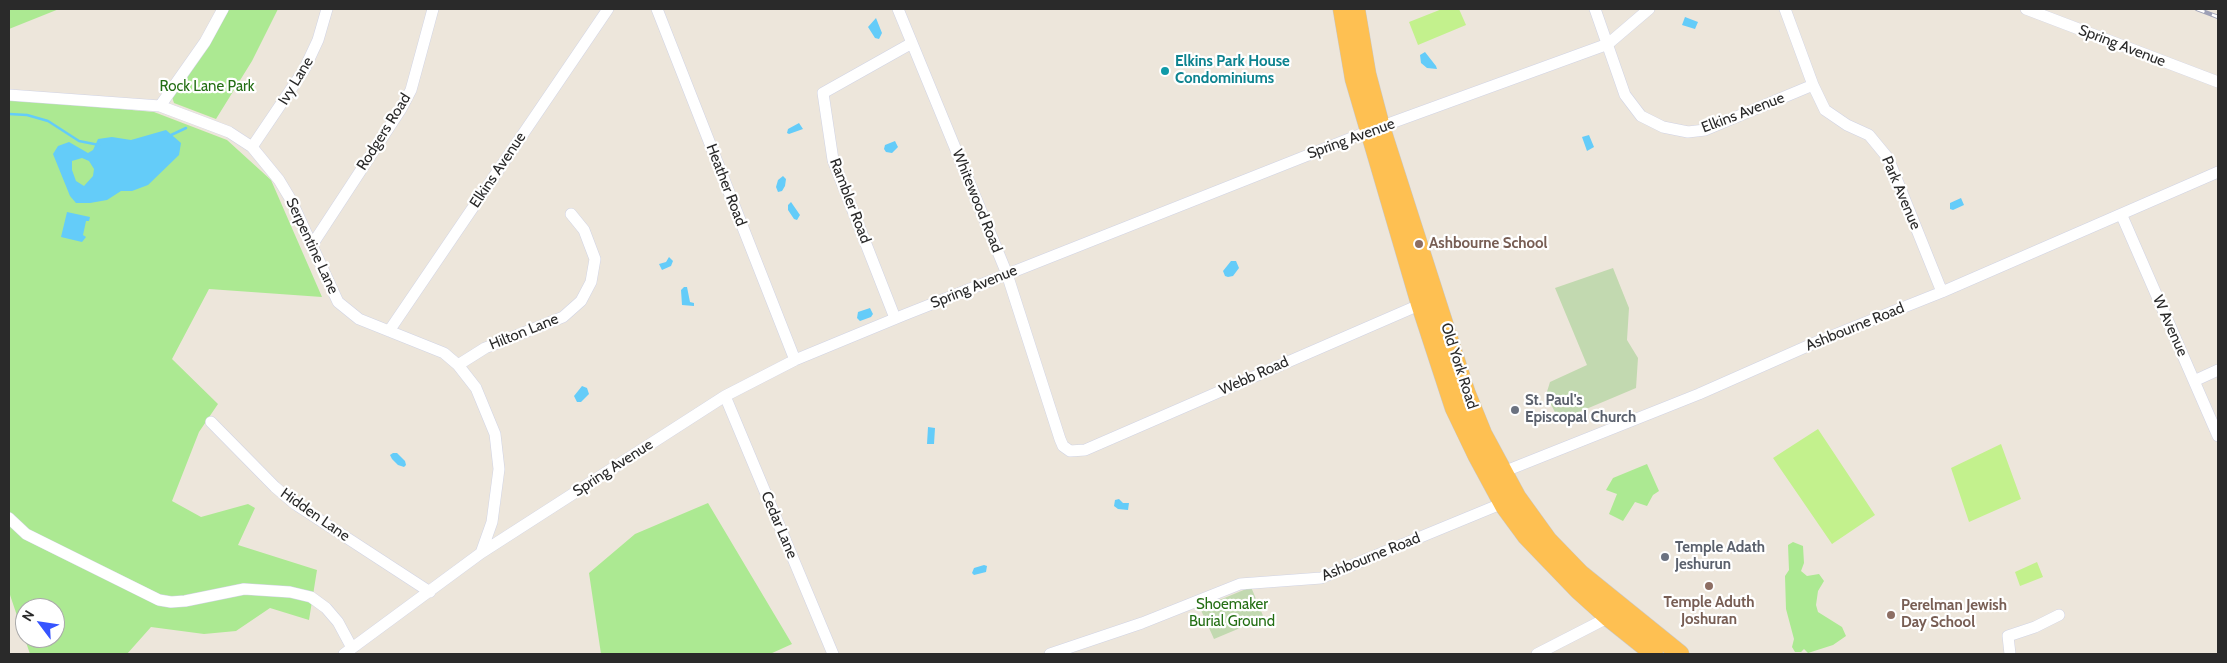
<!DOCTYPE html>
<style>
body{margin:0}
#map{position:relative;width:2227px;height:663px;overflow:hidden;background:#ede6db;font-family:Cabin,sans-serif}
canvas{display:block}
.frame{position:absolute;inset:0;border:10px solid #2a2a2a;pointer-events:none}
.north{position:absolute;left:15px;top:598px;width:50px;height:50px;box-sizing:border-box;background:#fff;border:1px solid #aaa;border-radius:50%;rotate:301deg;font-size:14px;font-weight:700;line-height:20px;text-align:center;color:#2a2a2a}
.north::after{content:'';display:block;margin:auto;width:18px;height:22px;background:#3654ff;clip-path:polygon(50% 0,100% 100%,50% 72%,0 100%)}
</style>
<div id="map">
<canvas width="2227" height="663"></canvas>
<div class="frame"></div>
<div class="north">N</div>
</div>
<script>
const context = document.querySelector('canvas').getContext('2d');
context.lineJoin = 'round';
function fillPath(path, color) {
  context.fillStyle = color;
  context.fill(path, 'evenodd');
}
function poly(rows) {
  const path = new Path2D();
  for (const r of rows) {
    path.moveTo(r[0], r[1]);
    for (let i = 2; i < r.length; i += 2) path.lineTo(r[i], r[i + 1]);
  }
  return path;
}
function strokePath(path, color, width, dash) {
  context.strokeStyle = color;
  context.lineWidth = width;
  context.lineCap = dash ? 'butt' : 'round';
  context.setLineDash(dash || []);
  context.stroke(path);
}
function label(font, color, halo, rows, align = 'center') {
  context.font = font + ' Cabin,sans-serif';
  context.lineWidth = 4.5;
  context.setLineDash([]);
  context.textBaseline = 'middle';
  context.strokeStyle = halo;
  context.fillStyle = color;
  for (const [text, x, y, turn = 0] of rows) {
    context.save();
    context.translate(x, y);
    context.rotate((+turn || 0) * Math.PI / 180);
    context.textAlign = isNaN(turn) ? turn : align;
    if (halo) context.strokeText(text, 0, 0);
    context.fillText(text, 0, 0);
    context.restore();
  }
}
fillPath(poly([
 [9,9,59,9,9,29],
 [227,9,278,9,252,61,216,119,174,103,172,97],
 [9,99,154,112,227,140,271,180,322,297,209,289,172,359,218,404,199,432,172,501,201,517,248,504,255,508,238,545,317,570,309,620,270,608,236,631,204,634,151,627,127,654,30,654,9,592],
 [25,608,55,608,55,638,25,638],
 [1647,464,1659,491,1653,495,1647,506,1635,502,1623,521,1609,514,1617,494,1606,490,1613,478],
 [708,503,792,644,770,654,601,654,589,573,635,534],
 [1793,542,1803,546,1804,563,1801,571,1807,576,1819,574,1824,581,1818,591,1816,605,1818,612,1842,627,1846,636,1833,645,1808,653,1804,649,1801,652,1795,652,1792,647,1794,639,1786,609,1785,576,1789,570,1788,545]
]), '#ace992');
fillPath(poly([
 [1613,268,1629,308,1627,340,1638,358,1636,388,1572,415,1557,416,1546,395,1550,382,1587,365,1555,288],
 [1251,587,1264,618,1214,639,1200,608]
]), '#c2d9b0');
fillPath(poly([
 [1442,9,1459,9,1466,25,1418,45,1409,22],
 [1818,429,1875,515,1832,544,1773,458],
 [2001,444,2021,499,1969,522,1951,468],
 [2037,562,2043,577,2020,586,2015,572]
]), '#c3f18d');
fillPath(poly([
 [1685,17,1698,22,1695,29,1682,25],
 [876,18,882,33,879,39,875,38,868,27],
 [1425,52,1436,66,1437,69,1427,68,1421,63,1420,55],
 [799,123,803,129,789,134,787,133,788,129],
 [166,130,181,143,179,155,148,185,132,191,121,191,107,200,90,203,76,203,70,196,53,154,58,146,69,142,88,153,93,150,98,139,112,137,131,140],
 [82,158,89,161,94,169,93,176,84,186,76,181,72,170,72,161],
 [1589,135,1594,147,1587,151,1582,137],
 [895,141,898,147,892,153,886,152,884,149,885,145],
 [783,176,786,179,785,186,782,191,778,192,776,187,778,180],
 [1961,198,1964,205,1953,210,1950,209,1950,203],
 [791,202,800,215,797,220,794,219,788,210,788,205],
 [67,212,90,217,89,221,86,221,83,235,86,237,82,242,61,237],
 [669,257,673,261,671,266,662,270,659,264,666,262],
 [1231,261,1236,261,1239,268,1233,276,1228,277,1225,276,1223,271],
 [684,287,687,287,690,302,694,303,694,306,682,305,681,290],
 [870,308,873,314,871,317,860,321,857,318,858,312],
 [582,386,587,388,589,394,581,402,577,402,574,396],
 [928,427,935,428,934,444,927,444],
 [393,453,397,453,405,461,406,465,404,467,398,465,392,459,390,455],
 [1119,499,1123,503,1129,503,1128,510,1118,509,1114,506,1115,500],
 [984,565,987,566,986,572,974,575,972,573,974,568]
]), '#64ccf9');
strokePath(poly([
 [9,114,27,115,48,121,79,141,99,145],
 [169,136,186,128]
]), '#64ccf9', 2.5);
const minor = poly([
 [657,9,795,360],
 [898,9,1007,274,1060,439,1063,446,1070,451,1085,450,1426,302],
 [1595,9,1625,95,1641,116,1663,127,1688,132,1705,130,1813,85],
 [1785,9,1813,85,1825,110,1847,125,1869,135,1888,158,1942,292],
 [2026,9,2218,82],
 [9,95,160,106,229,132,252,147,279,180,291,200,338,302,359,319,444,353,458,365,476,388,495,434,499,469,492,522,481,553],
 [160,106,205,42,223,9],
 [252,147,304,70,318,40,327,9],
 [2122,216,2218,436],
 [312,245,401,109,411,90,433,9],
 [895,318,833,160,823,93,912,43],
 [389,331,608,9],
 [458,365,485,348,563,317,581,301,591,282,595,259,584,230,571,214],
 [2194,381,2218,370],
 [725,396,833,654],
 [211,422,275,487,295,504,430,592],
 [1498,474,1699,394,1819,341,1942,292,2218,172],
 [9,518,26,534,159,600,171,602,185,601,244,589,290,592,311,597,326,608,338,622,352,648],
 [344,654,481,553,725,396,795,360,904,315,1369,131,1608,44,1649,9],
 [1050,654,1142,623,1240,584,1321,578,1508,501],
 [1537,654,1613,615],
 [2010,654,2008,636,2035,627,2059,615]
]);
const trunk = poly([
 [1342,9,1354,79,1420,304,1454,408,1477,456,1504,506,1526,536,1578,590,1609,618,1654,654],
 [1356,9,1367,74,1381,127,1466,392,1483,434,1517,497,1548,540,1581,574,1680,654]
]);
strokePath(minor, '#d0d3e4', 12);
strokePath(trunk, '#c8c8c8', 19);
strokePath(minor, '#fff', 11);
strokePath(trunk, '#fec052', 18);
const rail = poly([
 [2197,9,2218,17]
]);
strokePath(rail, '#9da0b6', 4.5);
strokePath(rail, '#fff', 2.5, [8]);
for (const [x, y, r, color] of [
 [1165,71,5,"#0f9aa8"],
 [1419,244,5,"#8d6e63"],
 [1515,410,5,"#6b7280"],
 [1665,557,5,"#6b7280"],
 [1709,586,5,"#8d6e63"],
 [1891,615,5,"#8d6e63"]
]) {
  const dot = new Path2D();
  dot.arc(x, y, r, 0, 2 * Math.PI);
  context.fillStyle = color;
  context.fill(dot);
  strokePath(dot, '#fff', 2);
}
label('15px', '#2a2a2a', '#fff', [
 ["Spring Avenue",2122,46,21],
 ["Ivy Lane",296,81,-59],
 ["Elkins Avenue",1743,113,-21],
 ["Rodgers Road",384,132,-58],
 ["Spring Avenue",1351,139,-20],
 ["Elkins Avenue",498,170,-56],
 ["Heather Road",726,185,69],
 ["Park Avenue",1901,193,67],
 ["Rambler Road",850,201,69],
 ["Whitewood Road",977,201,68],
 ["Serpentine Lane",312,246,65],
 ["Spring Avenue",974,287,-22],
 ["W Avenue",2170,326,66],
 ["Ashbourne Road",1855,327,-22],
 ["Hilton Lane",524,332,-22],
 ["Old York Road",1459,366,72],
 ["Webb Road",1254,376,-24],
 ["Spring Avenue",613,468,-33],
 ["Hidden Lane",315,515,35],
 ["Cedar Lane",779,525,67],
 ["Ashbourne Road",1371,557,-22]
]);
label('bold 15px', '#0d838f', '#fff', [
 ["Elkins Park House",1175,62],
 ["Condominiums",1175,79]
], 'left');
label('15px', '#236e13', '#fff', [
 ["Rock Lane Park",207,87],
 ["Shoemaker",1232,605],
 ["Burial Ground",1232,622]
]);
label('bold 15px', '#785e54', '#fff', [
 ["Ashbourne School",1429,244],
 ["Temple Aduth",1709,603,"center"],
 ["Joshuran",1709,620,"center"],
 ["Perelman Jewish",1901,606],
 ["Day School",1901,623]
], 'left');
label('bold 15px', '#5b616d', '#fff', [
 ["St. Paul's",1525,401],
 ["Episcopal Church",1525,418],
 ["Temple Adath",1675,548],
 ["Jeshurun",1675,565]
], 'left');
</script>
